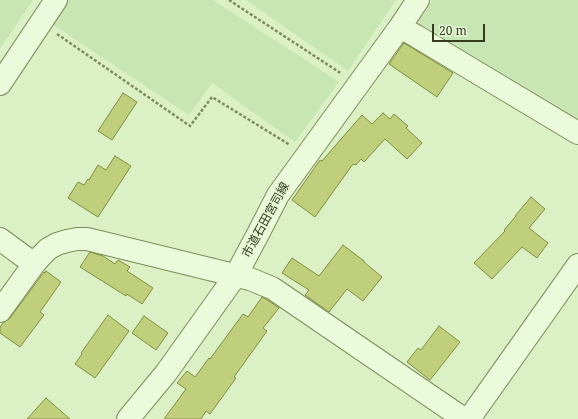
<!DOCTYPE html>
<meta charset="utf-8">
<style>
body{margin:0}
#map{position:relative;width:578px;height:419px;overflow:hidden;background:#dcf0c6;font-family:"Noto Serif",serif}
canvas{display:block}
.scale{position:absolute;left:432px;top:24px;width:53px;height:18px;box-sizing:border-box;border:2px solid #353c1f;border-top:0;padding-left:5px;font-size:12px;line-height:14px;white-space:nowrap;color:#353c1f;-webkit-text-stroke:3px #e7f7d6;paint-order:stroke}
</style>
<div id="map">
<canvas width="578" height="419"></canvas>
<div class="scale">20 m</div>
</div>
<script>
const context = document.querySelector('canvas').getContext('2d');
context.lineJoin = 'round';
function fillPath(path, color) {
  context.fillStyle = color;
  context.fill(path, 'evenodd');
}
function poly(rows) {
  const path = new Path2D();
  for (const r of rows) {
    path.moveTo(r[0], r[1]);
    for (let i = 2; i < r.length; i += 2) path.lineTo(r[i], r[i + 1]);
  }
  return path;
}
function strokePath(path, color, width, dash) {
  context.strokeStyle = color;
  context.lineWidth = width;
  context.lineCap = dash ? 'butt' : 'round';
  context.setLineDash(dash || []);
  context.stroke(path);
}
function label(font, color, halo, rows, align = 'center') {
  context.font = font + ' "Noto Serif","Noto Sans JP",serif';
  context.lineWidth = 4;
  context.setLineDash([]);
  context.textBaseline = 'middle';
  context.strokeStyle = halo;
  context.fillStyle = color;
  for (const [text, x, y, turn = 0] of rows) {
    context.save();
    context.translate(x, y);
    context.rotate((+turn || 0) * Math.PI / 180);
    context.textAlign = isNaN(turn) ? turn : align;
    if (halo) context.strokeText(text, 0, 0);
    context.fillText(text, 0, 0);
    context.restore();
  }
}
fillPath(poly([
 [0,0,33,0,0,49],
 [64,0,213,0,339,82,295,142,212,83,189,115,49,22],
 [246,0,396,0,348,71],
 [433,0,578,0,578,118,418,23]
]), '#c7e6b3');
const building = poly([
 [404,43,453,73,437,97,389,64,404,43],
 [123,93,137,102,112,140,98,131,123,93],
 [383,113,390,119,394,114,408,126,406,128,422,143,407,159,385,139,364,162,361,159,356,165,353,164,315,217,292,200,320,160,322,161,362,115,372,124,383,113],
 [115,156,131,166,98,217,68,198,78,182,84,185,88,179,89,180,98,165,106,170,115,156],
 [531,197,545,209,529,228,548,243,537,258,522,247,492,279,474,263,505,231,504,230,516,216,515,216,531,197],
 [343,245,364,261,364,262,382,277,363,301,347,289,329,312,305,295,309,290,282,273,292,258,319,276,343,245],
 [90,252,103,256,115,264,118,260,130,267,127,271,153,288,142,304,127,294,126,296,80,267,90,252],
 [46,271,61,282,40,312,44,315,20,347,0,333,0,327,3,323,10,318,44,272,45,273,46,271],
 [262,297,266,299,279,308,263,328,267,331,234,377,236,378,210,414,206,411,201,419,164,419,186,389,177,383,187,371,195,377,209,358,210,359,243,314,248,317,262,297],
 [108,315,129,331,95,378,75,364,82,354,81,353,108,315],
 [144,316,168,333,156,350,132,333,144,316],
 [439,326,460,342,430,380,407,362,418,348,421,350,439,326],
 [46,398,70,419,27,419,46,398]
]);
fillPath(building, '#c0cf7b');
strokePath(building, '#808d40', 1);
const minor = poly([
 [400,27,416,36,578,133],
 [0,84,56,0],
 [0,239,34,264],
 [0,311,34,264,41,256,48,249,57,244,67,241,77,239,87,239,250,279,272,288,464,419],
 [128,419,166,373,236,275,258,234,278,195,400,27,418,0],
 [469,419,578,265]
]);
strokePath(minor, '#7e8c5b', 24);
strokePath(poly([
 [229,0,342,74],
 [57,34,190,126,212,97,290,145]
]), '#7e8c5b', 2.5, [3, 2]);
strokePath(minor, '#ebfada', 22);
label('12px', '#353c1f', '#e7f7d6', [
 ["市道石田宮司線",266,220,-61]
]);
</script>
